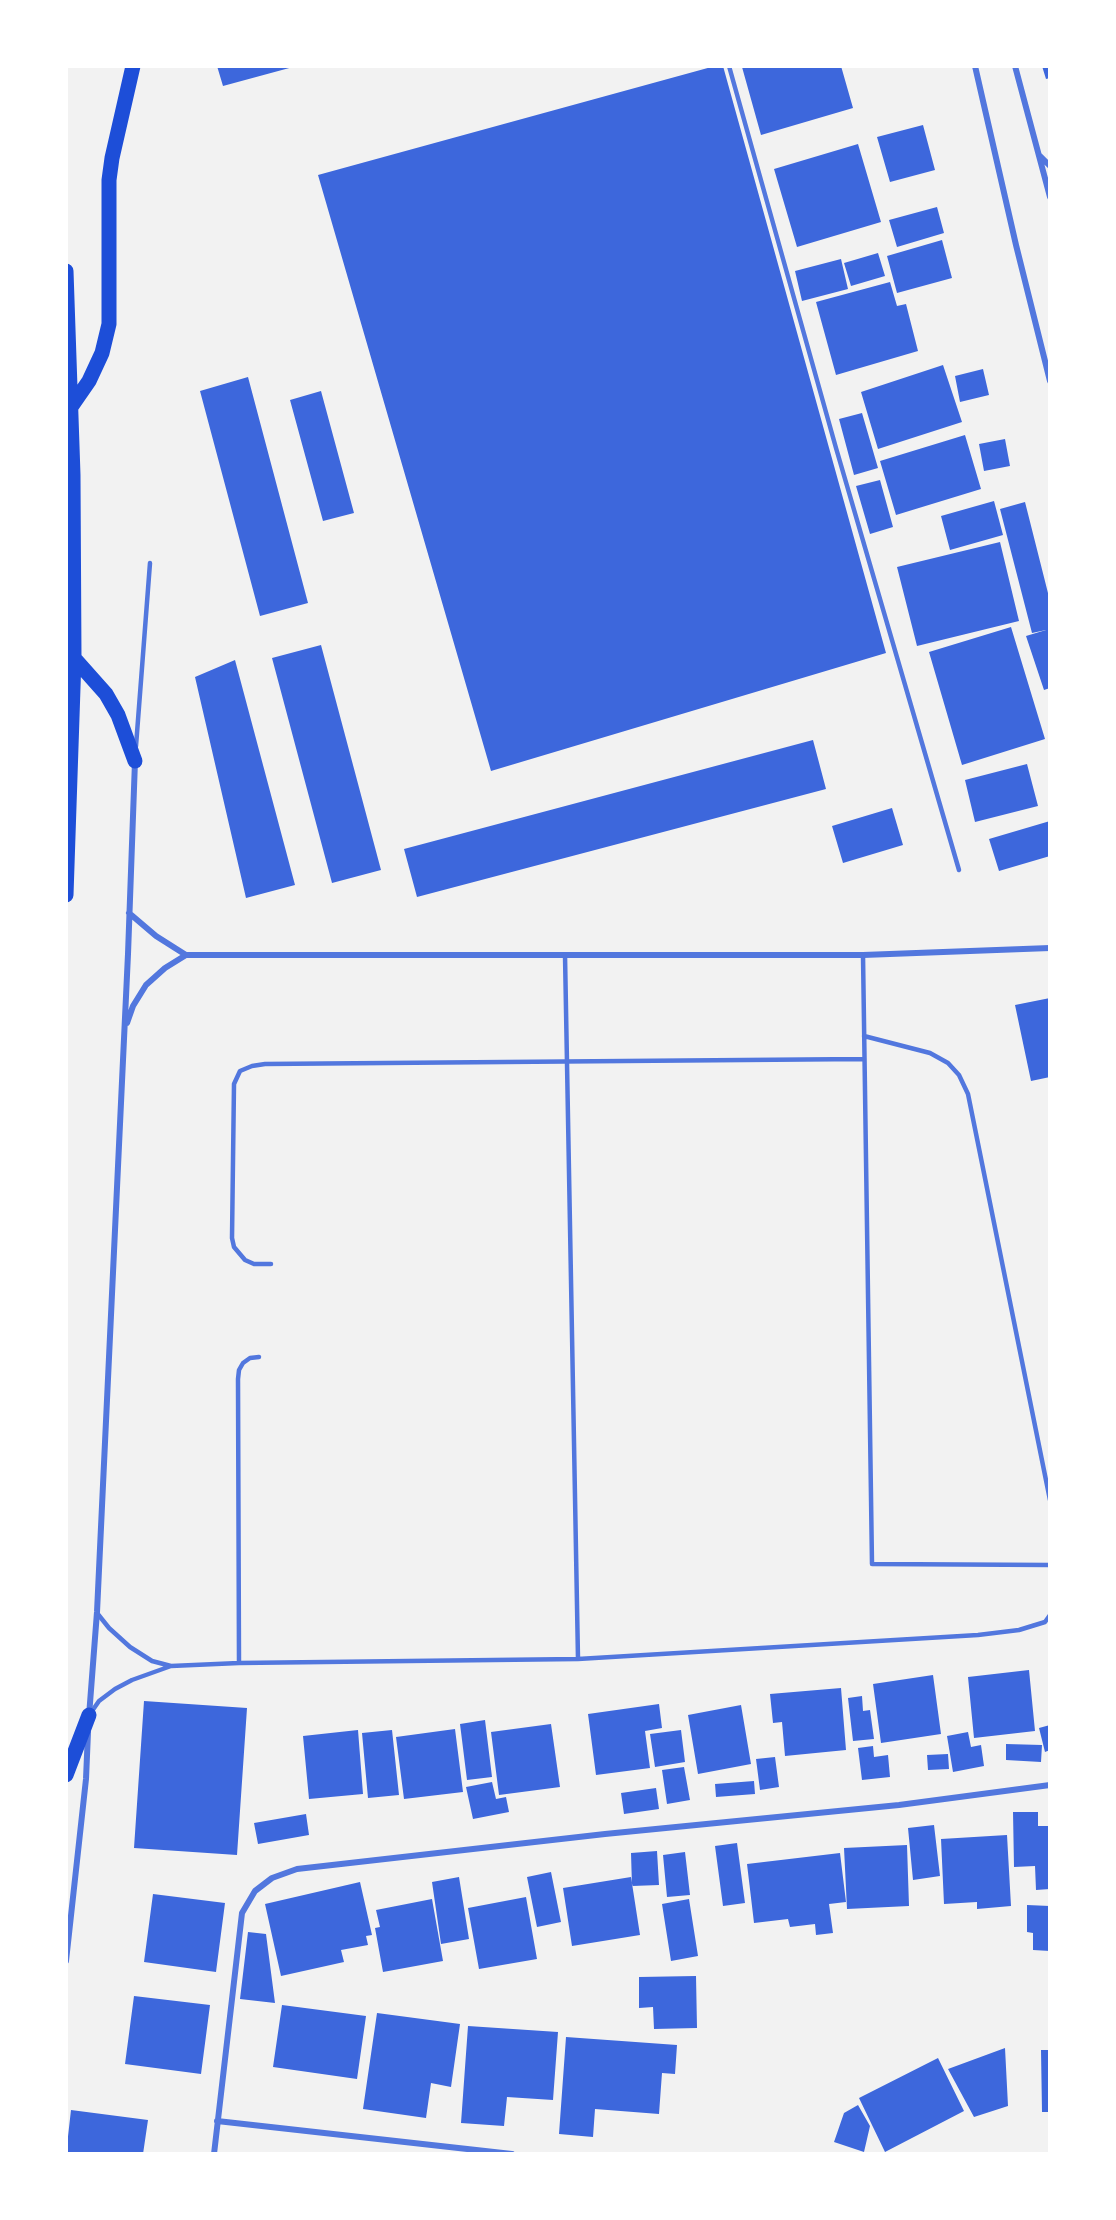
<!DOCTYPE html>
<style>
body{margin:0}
#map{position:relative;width:1116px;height:2220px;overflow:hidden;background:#f2f2f2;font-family:"Public Sans",sans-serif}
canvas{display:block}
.frame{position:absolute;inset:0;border:68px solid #fff;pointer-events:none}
</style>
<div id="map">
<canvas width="1116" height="2220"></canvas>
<div class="frame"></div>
</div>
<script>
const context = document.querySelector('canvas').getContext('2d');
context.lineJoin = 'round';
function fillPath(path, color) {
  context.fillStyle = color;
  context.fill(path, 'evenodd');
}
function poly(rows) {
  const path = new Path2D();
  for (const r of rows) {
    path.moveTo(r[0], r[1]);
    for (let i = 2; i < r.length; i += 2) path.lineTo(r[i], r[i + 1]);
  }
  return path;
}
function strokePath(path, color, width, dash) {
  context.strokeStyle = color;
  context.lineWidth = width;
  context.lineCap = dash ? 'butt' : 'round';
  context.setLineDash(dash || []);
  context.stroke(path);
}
fillPath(poly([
 [217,66,293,66,293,67,223,86],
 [715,66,723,66,886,653,491,771,318,175],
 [747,66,841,66,853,108,761,135,742,67],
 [1042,66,1050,66,1050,78,1046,79],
 [923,125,935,170,890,182,877,137],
 [858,144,881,222,797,247,774,169],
 [937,207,944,233,897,247,889,220],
 [942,240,952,278,897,293,887,256],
 [878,253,885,276,851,286,844,263],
 [841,259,848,289,802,301,795,271],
 [890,282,897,306,906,304,918,351,836,375,816,302],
 [943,365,962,422,878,449,861,392],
 [983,369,989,395,960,402,955,376],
 [248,377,308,603,260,616,200,391],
 [321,391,354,513,323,521,290,400],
 [862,413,878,468,854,475,839,419],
 [965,435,981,489,896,515,880,461],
 [1005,439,1010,466,984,471,979,444],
 [880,480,893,527,870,534,856,486],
 [994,501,1003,535,950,550,941,516],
 [1025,502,1050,601,1050,688,1044,690,1026,636,1046,630,1032,633,1000,509],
 [1000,542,1019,621,917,646,897,567],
 [1011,627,1045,739,962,765,929,652],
 [321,645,381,870,332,883,272,658],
 [235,660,295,885,246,898,195,677],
 [813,740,826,789,417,897,404,849],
 [1027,764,1038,806,975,822,965,780],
 [892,808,903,845,843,863,832,826],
 [1050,821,1050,856,999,871,989,839],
 [1050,998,1050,1077,1031,1081,1015,1005],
 [1029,1670,1035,1731,974,1738,968,1677],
 [933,1675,941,1734,881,1743,873,1684],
 [841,1688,846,1750,785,1756,782,1722,773,1723,770,1694],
 [862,1696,863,1711,870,1710,874,1739,853,1741,848,1698],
 [144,1701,247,1708,237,1855,134,1848],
 [659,1704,662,1728,645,1731,650,1768,596,1775,588,1714],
 [741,1705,751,1764,698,1774,688,1715],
 [485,1720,492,1777,467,1780,460,1724],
 [551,1724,560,1787,499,1795,491,1732],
 [1050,1725,1050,1750,1045,1752,1039,1728],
 [455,1729,463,1792,404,1799,396,1737],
 [358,1730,363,1794,309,1799,303,1736],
 [392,1730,399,1795,368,1798,362,1733],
 [681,1730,685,1762,655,1767,650,1734],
 [968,1732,971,1747,981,1745,984,1766,953,1772,947,1736],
 [1006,1744,1042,1745,1041,1762,1006,1760],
 [873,1746,874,1757,888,1755,890,1777,862,1780,858,1748],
 [948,1754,949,1769,928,1770,927,1755],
 [775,1757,779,1787,760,1790,756,1759],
 [684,1767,690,1800,667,1804,662,1770],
 [754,1781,755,1794,716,1797,715,1784],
 [492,1782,496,1799,506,1797,509,1812,473,1819,466,1787],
 [656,1788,659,1809,624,1814,621,1793],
 [1013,1812,1038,1812,1038,1826,1050,1826,1050,1889,1036,1890,1035,1866,1014,1867],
 [306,1814,309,1835,258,1844,254,1823],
 [934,1825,940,1876,913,1880,908,1828],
 [1007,1835,1011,1906,977,1909,977,1902,944,1904,941,1839],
 [737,1843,745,1903,723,1906,715,1846],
 [907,1845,909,1906,847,1909,844,1848],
 [657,1851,659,1885,632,1886,631,1853],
 [685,1852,690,1895,667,1897,663,1855],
 [840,1853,846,1902,829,1904,833,1933,816,1935,815,1924,790,1927,788,1919,754,1923,747,1864],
 [551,1872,561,1922,537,1927,527,1877],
 [459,1877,469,1939,441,1944,432,1882],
 [631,1877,640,1935,572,1946,563,1888],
 [360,1882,372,1935,366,1936,368,1945,341,1950,344,1962,281,1976,265,1904],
 [153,1894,225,1903,216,1972,144,1962],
 [526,1897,537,1959,479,1969,468,1908],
 [432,1899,443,1961,383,1972,375,1928,380,1927,376,1910],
 [689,1899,698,1956,671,1961,662,1904],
 [1027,1905,1050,1906,1050,1951,1033,1950,1033,1933,1027,1932],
 [248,1932,266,1934,275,2003,240,1999],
 [1048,1955,1050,1955,1050,2015,1048,2015],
 [696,1976,697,2028,654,2029,653,2007,639,2008,639,1977],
 [134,1996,210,2005,201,2074,125,2064],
 [282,2005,366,2016,357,2079,273,2067],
 [377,2013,460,2024,451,2087,431,2083,426,2118,363,2109],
 [468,2026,558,2032,553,2100,507,2097,504,2126,461,2123],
 [566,2037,677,2045,675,2074,662,2073,659,2114,595,2109,593,2137,559,2134],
 [1005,2048,1008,2106,974,2117,948,2069],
 [1041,2050,1050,2050,1050,2112,1042,2112],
 [938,2058,964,2111,885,2152,859,2098],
 [858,2105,870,2126,864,2152,834,2142,844,2113],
 [71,2110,148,2120,143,2154,66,2154]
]), '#3d67dc');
strokePath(poly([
 [729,66,836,448,959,870],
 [136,746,150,563],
 [565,955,578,1659],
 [863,955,872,1564,1050,1565],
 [864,1036,930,1053,948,1063,959,1075,968,1094,1050,1500],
 [271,1264,254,1264,245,1260,234,1247,232,1238,234,1084,240,1071,252,1066,265,1064,864,1059],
 [97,1613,109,1628,130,1647,152,1661,171,1666],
 [239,1663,238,1379,239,1370,243,1363,250,1358,259,1357],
 [90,1714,99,1701,115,1689,132,1680,171,1666,239,1663,578,1659,978,1635,1019,1630,1045,1622,1050,1615]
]), '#5277de', 4.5);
strokePath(poly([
 [975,66,1016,245,1050,381],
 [1015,66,1050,197],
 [1040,156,1050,166],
 [129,913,156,936,186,955,863,955,1050,948],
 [127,1023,133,1006,146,985,165,968,186,955],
 [89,1716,97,1612,128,954,135,761],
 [66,1961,86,1779,88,1732],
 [217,2121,512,2154],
 [214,2154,242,1913,255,1891,272,1878,297,1869,605,1834,899,1805,1050,1785]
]), '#5277de', 6);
strokePath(poly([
 [66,271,73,475,74,658,66,895],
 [71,407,89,381,102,353,109,324,109,180,112,158,133,66],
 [74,658,106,694,118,715,135,761],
 [66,1775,89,1715]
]), '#1d4ed8', 15);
</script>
